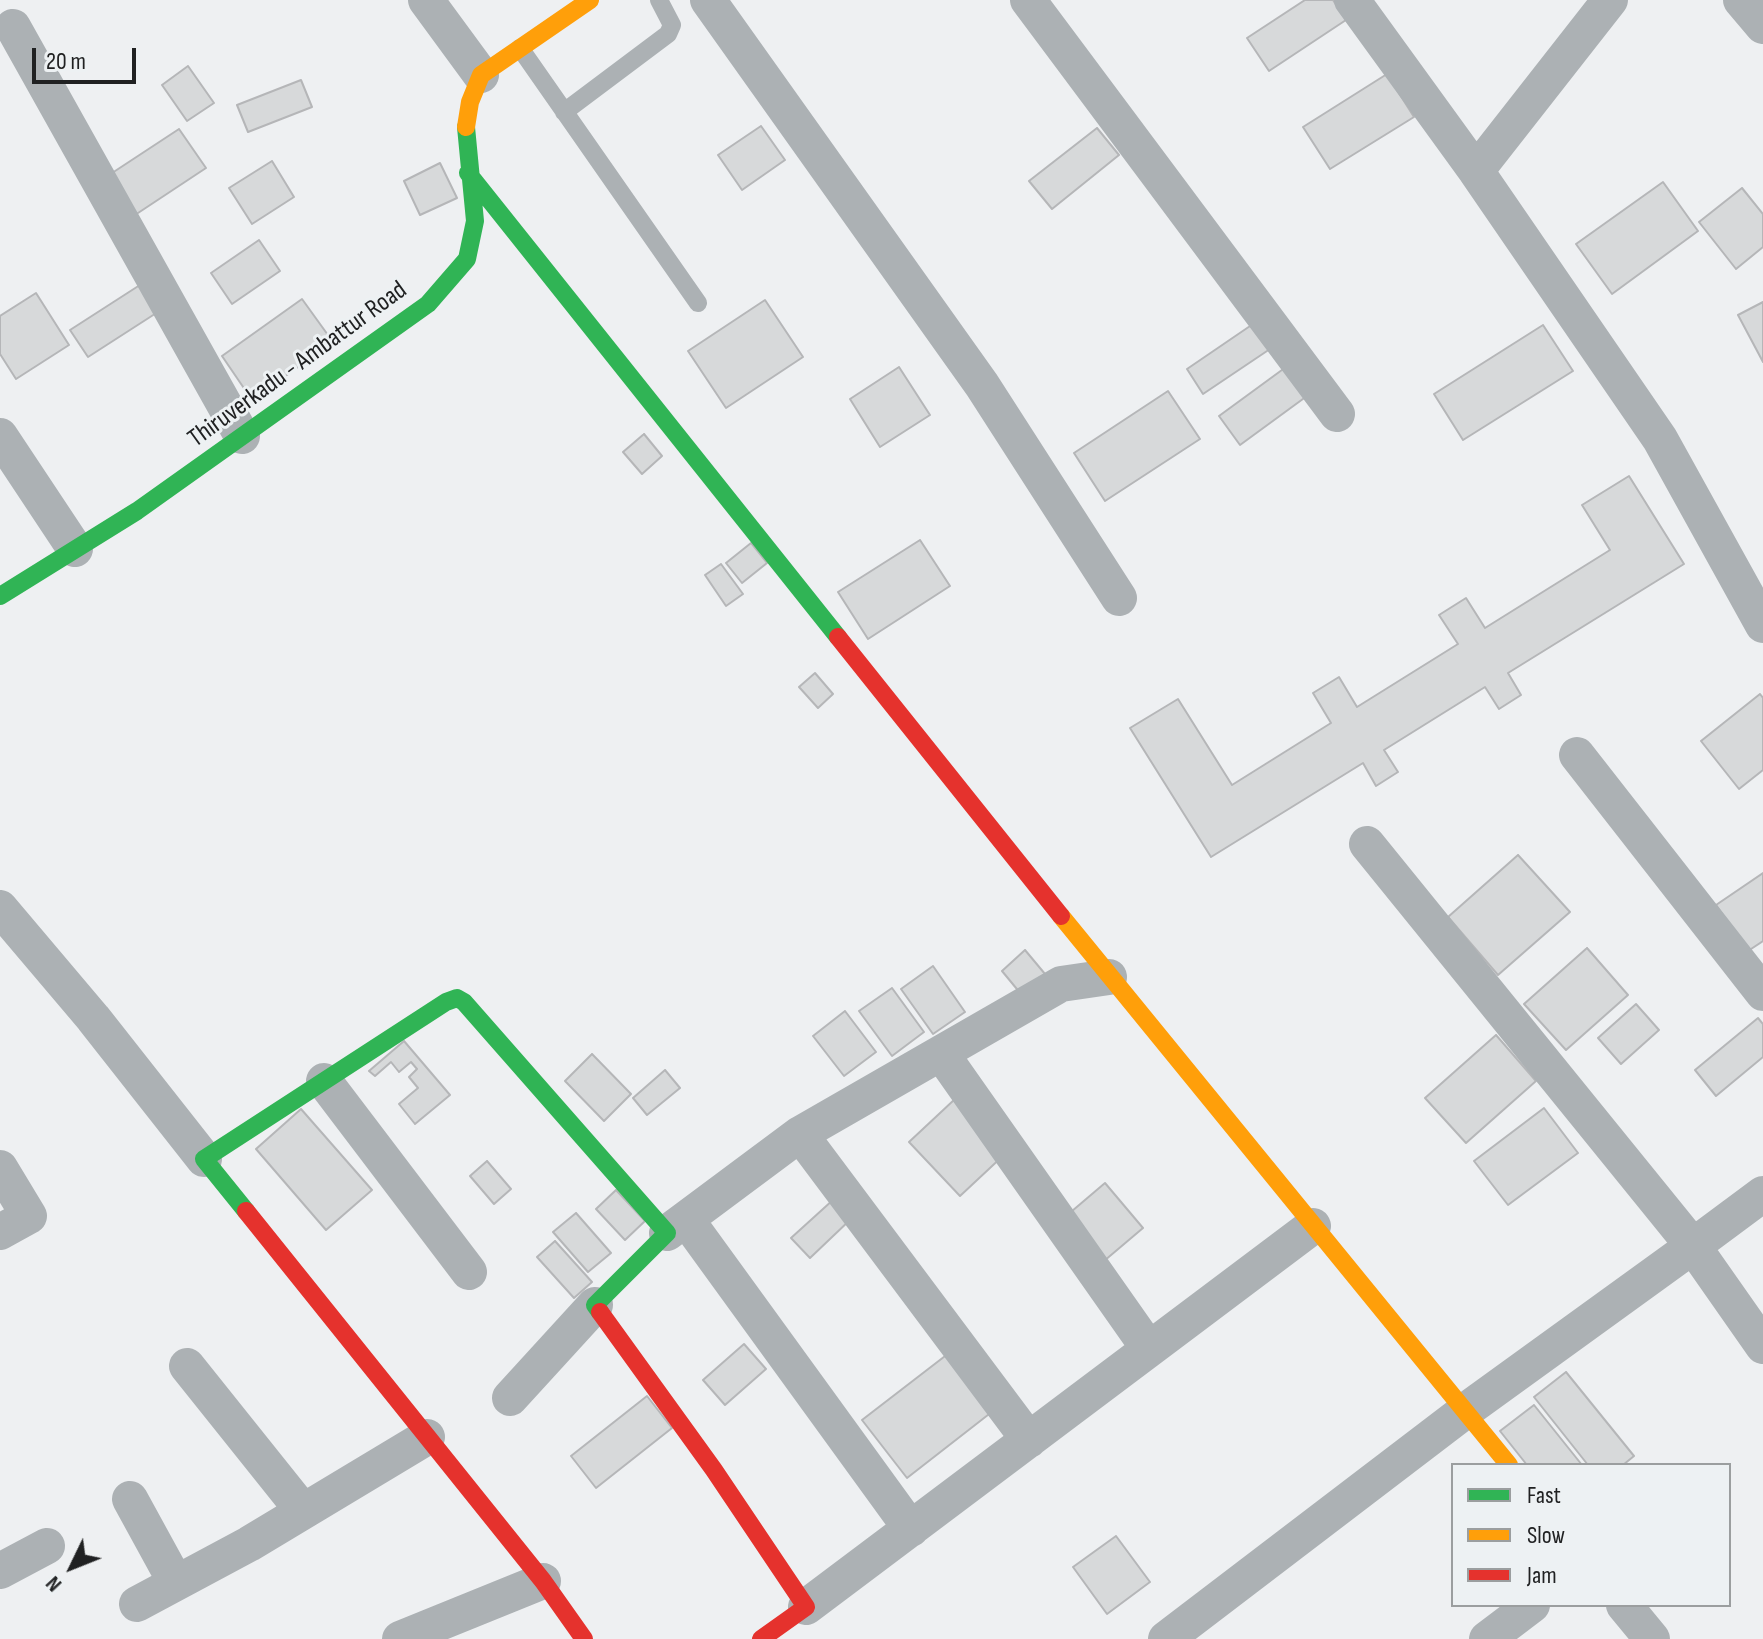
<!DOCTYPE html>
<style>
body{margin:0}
#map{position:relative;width:1763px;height:1639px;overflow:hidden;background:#eef0f2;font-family:"Sofia Sans Condensed",sans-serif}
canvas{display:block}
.legend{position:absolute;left:1451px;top:1463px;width:280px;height:144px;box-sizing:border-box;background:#edf1f3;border:2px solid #9b9e9f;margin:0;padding:10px 14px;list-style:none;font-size:24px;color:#202122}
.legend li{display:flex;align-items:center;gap:16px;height:40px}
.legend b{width:40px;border:2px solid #9b9e9f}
.north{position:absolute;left:32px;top:1527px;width:80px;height:80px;-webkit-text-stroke:6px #edf1f3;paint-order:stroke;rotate:227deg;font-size:22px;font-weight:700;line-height:32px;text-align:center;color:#202122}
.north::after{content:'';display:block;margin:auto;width:28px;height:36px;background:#202122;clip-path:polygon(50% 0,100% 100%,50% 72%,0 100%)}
.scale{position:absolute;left:32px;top:48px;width:104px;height:36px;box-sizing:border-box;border:4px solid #202122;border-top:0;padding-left:10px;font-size:24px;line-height:28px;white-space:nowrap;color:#202122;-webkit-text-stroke:6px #edf1f3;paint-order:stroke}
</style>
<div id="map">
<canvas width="1763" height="1639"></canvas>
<ul class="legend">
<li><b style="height:10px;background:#30b455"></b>Fast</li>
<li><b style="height:10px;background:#ff9f0a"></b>Slow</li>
<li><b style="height:10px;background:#e5322d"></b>Jam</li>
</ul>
<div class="north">N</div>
<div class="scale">20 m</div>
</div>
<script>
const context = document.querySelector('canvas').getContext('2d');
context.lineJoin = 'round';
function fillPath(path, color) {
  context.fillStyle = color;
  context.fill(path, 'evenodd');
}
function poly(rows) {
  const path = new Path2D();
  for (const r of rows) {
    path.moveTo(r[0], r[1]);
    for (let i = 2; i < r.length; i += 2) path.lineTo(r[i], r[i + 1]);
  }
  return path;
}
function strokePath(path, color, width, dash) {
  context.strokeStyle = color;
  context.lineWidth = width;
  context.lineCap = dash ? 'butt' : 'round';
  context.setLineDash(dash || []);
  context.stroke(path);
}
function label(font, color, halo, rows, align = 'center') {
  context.font = font + ' "Sofia Sans Condensed",sans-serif';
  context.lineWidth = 6;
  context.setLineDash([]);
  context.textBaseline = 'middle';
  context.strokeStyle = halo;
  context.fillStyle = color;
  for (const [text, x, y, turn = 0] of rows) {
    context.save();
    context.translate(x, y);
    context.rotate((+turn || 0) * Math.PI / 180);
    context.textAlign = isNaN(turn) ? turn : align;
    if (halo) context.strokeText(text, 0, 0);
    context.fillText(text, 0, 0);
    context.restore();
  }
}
const building = poly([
 [1305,0,1333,0,1346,20,1269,71,1247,38,1305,0],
 [188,66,214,103,187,121,162,85,188,66],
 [1387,74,1414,117,1330,169,1303,127,1387,74],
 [301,80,312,107,248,132,237,105,301,80],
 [761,126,785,160,742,190,718,155,761,126],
 [1097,128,1119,155,1052,209,1029,181,1097,128],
 [179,129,206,168,135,215,109,175,179,129],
 [272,161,294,197,252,224,229,188,272,161],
 [440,163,457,198,420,215,404,181,440,163],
 [1663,182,1698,231,1612,294,1576,244,1663,182],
 [1742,188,1763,214,1763,247,1736,269,1699,222,1742,188],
 [259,240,280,271,232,304,211,273,259,240],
 [143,283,161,310,88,357,70,330,143,283],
 [36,293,69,345,16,379,0,354,0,316,36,293],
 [302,299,333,342,252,400,222,356,302,299],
 [765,300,803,357,726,408,688,351,765,300],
 [1763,302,1763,362,1738,315,1763,302],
 [1253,324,1270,349,1203,394,1187,369,1253,324],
 [1543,325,1573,371,1463,440,1434,394,1543,325],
 [899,367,930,415,880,447,850,399,899,367],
 [1286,367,1307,396,1240,445,1219,416,1286,367],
 [1168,391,1200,439,1105,501,1074,453,1168,391],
 [644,434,662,456,642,474,623,452,644,434],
 [1629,476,1684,564,1508,673,1521,695,1499,709,1485,687,1384,750,1398,772,1376,786,1363,763,1211,857,1130,728,1178,699,1232,785,1331,723,1313,693,1339,677,1357,707,1458,644,1439,615,1466,598,1485,628,1610,550,1582,505,1629,476],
 [920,540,950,586,868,639,838,592,920,540],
 [751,543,767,563,742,583,726,563,751,543],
 [721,564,743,594,726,606,705,575,721,564],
 [815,673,833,694,818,708,799,687,815,673],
 [1760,694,1763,698,1763,770,1739,789,1701,741,1760,694],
 [1518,855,1570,912,1498,975,1448,917,1518,855],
 [1763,873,1763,941,1748,951,1716,905,1763,873],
 [1587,948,1628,995,1566,1050,1524,1004,1587,948],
 [1025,950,1045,974,1021,994,1002,971,1025,950],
 [933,966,965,1012,933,1034,901,989,933,966],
 [892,988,924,1032,892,1056,859,1011,892,988],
 [1636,1004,1659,1030,1621,1064,1598,1038,1636,1004],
 [845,1011,876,1052,844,1076,813,1036,845,1011],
 [1758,1018,1763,1024,1763,1057,1716,1096,1695,1070,1758,1018],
 [1496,1035,1536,1081,1466,1143,1425,1098,1496,1035],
 [404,1041,450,1095,415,1124,399,1104,418,1088,409,1077,417,1069,411,1062,399,1072,391,1062,375,1076,369,1071,404,1041],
 [592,1054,631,1094,604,1121,565,1081,592,1054],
 [665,1070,680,1088,647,1115,633,1098,665,1070],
 [955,1099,1006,1153,960,1196,909,1142,955,1099],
 [1544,1108,1578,1153,1508,1205,1474,1161,1544,1108],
 [301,1109,372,1190,326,1230,256,1149,301,1109],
 [487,1161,511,1189,494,1204,470,1176,487,1161],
 [1105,1183,1143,1228,1104,1261,1065,1217,1105,1183],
 [616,1190,645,1221,625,1240,596,1209,616,1190],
 [834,1199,852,1218,810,1258,791,1238,834,1199],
 [576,1213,611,1253,588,1272,553,1232,576,1213],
 [555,1241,592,1282,574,1298,537,1257,555,1241],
 [744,1344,766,1369,725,1405,703,1380,744,1344],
 [949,1353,993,1411,907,1478,862,1420,949,1353],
 [1566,1372,1634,1456,1623,1465,1588,1465,1534,1397,1566,1372],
 [647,1396,672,1428,596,1488,571,1456,647,1396],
 [1534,1405,1582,1465,1527,1465,1500,1431,1534,1405],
 [1116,1536,1150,1582,1107,1614,1073,1567,1116,1536]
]);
fillPath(building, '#d7d9da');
strokePath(building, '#b5b6b8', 2);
strokePath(poly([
 [520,48,698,303],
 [564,112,668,34,672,25,659,0]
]), '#acb1b4', 18);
strokePath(poly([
 [426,0,481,75],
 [708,0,982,385,1119,598],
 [1028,0,1337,414],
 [1352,0,1476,171],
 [1610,0,1476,171,1660,439,1763,625],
 [1741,0,1763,26],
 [13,27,242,436],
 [0,436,75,549],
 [1577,755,1763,993],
 [1367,844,1693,1246,1763,1194],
 [0,908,93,1018,204,1159],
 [941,1053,1149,1349],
 [324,1081,469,1272],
 [800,1134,1029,1440],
 [0,1168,29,1216,0,1232],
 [686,1219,911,1529],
 [667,1233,800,1134,1061,984,1109,977],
 [187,1366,303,1511],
 [510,1398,595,1305],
 [130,1499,176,1583],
 [0,1571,47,1546],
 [137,1604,249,1544,427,1437],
 [1624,1605,1652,1639],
 [806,1607,1313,1226],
 [400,1639,543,1581],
 [1166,1639,1465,1411,1693,1246,1763,1346],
 [1487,1639,1532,1605]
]), '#acb1b4', 36);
strokePath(poly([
 [468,173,838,637],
 [0,596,137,511,428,304,467,259,475,221,466,127],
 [246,1211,204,1159,446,1002,457,998,464,1002,667,1233,595,1305,600,1312]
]), '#30b455', 18);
strokePath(poly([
 [466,127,470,102,481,75,590,0],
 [1061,916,1509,1465]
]), '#ff9f0a', 18);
strokePath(poly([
 [838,637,1061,916],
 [246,1211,543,1581,584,1639],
 [600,1312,714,1470,806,1607,761,1639]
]), '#e5322d', 18);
label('26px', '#202122', '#edf1f3', [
 ["Thiruverkadu - Ambattur Road",298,365,-36]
]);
</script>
